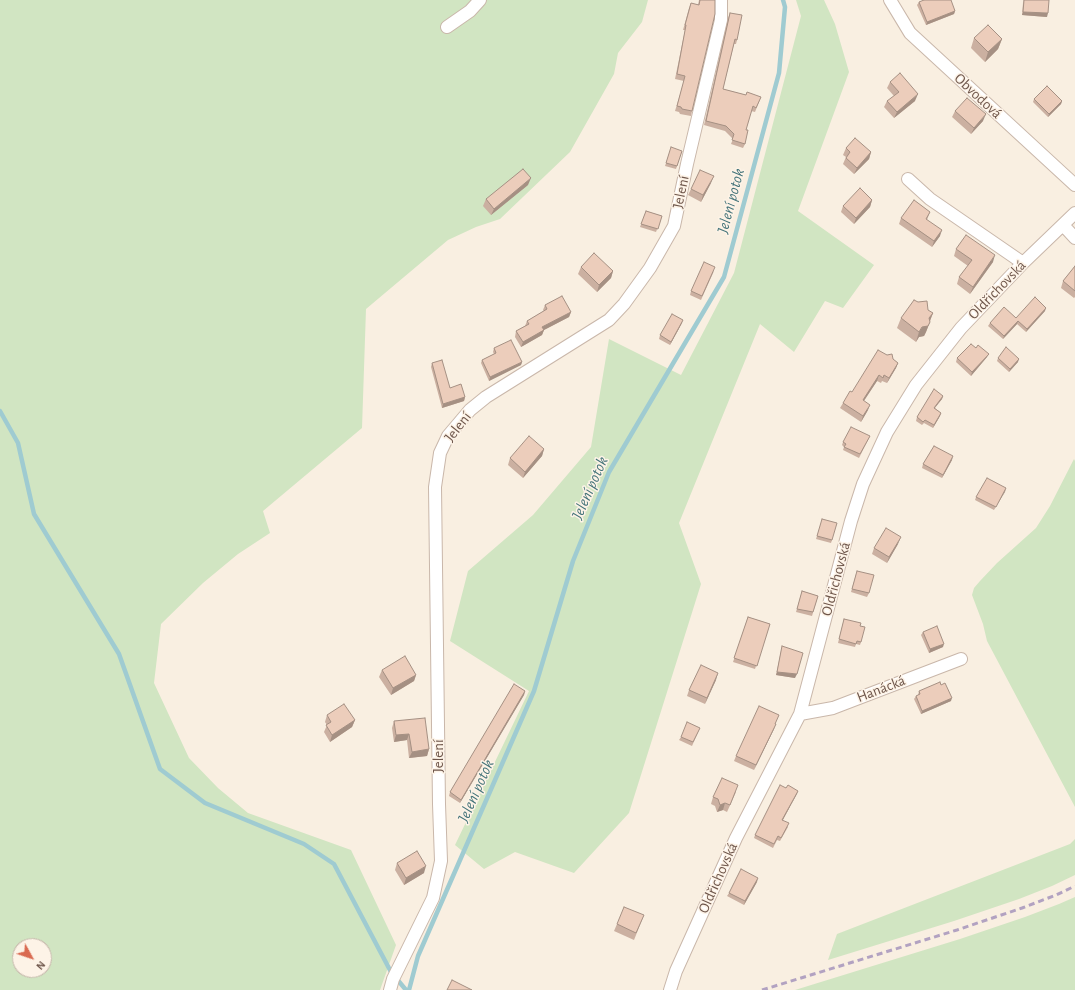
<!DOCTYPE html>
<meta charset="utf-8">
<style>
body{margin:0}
#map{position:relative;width:1075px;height:990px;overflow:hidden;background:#f9efe1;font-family:"Alegreya Sans",sans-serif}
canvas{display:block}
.north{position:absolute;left:12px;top:938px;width:40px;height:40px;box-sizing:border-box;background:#fdf3e7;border:1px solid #c4b4a9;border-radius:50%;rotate:130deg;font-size:11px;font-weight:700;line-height:16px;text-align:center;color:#6e564b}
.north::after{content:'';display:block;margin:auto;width:14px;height:18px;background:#d96a51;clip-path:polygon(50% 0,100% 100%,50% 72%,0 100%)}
</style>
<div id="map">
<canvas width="1075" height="990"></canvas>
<div class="north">N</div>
</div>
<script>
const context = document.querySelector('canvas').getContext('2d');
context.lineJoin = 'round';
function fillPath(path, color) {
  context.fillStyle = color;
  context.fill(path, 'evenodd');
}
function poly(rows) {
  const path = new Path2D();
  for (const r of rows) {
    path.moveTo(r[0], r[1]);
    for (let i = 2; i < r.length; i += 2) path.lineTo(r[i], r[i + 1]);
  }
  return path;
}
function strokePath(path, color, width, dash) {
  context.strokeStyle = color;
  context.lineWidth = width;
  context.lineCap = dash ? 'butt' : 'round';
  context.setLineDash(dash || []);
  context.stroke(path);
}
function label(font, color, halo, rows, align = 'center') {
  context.font = font + ' "Alegreya Sans",sans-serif';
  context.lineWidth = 3;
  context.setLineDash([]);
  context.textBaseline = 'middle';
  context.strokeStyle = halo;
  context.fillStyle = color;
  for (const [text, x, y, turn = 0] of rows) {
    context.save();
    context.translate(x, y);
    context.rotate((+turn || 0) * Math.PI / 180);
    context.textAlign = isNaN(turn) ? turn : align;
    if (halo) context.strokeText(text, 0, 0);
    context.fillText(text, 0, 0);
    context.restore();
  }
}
fillPath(poly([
 [0,0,648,0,642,22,618,53,614,74,570,152,500,219,476,227,448,240,366,309,362,428,263,511,270,533,238,554,203,583,161,624,154,683,189,758,218,788,248,813,351,850,396,945,380,990,0,990],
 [20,946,44,946,44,970,20,970],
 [796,0,824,0,835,24,849,72,798,211,874,265,843,308,825,301,794,352,760,324,679,523,701,584,629,813,574,873,515,852,484,869,455,845,529,691,450,641,468,571,533,515,591,447,609,339,681,375,734,273,801,16],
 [1074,459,1075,461,1075,807,987,641,983,624,972,595,974,588,980,581,997,563,1036,528,1050,506],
 [1075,839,1075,875,1052,886,1019,899,954,921,828,960,837,934,1070,844],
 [1075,897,1075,990,795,990,960,939,1025,917,1059,904]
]), '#d1e5c2');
strokePath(poly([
 [0,411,18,443,34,514,119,654,160,769,205,803,304,844,334,864,391,972,406,990],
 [409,990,418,956,534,691,573,561,609,472,724,277,779,73,785,7,783,0]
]), '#9fcbd1', 4.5);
const minor = poly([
 [890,0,910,33,1075,185],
 [447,27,470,11,480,0],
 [908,179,930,199,1023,263],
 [1063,225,1075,238],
 [800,714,833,708,961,659],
 [390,990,393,979,433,898,441,861,439,804,435,487,440,453,448,436,470,410,486,397,609,320,624,304,650,268,674,226,687,164,721,20,721,0],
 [670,990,676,971,736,838,800,714,851,521,863,484,887,432,916,385,961,328,1023,263,1075,213]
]);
strokePath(minor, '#c9b7aa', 14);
strokePath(minor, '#fff', 12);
strokePath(poly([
 [762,990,957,930,1022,908,1056,895,1075,886]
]), '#b2a2c1', 3, [6, 4]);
fillPath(poly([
 [699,0,715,0,692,111,691,116,680,114,679,112,675,111,684,81,675,79,685,30,683,30,689,8,691,3,698,5],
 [1024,0,1047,17,1022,15,1023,3],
 [919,2,955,11,954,14,926,25,917,5],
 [730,13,737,40,736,44,734,44,723,89,746,95,761,97,755,112,751,111,746,130,745,144,743,148,731,144,733,139,725,131,704,125,728,18],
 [974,38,1002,39,998,49,985,62,971,48],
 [890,82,915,101,894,118,884,107,887,101,894,96,887,88],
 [1034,99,1062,101,1061,104,1048,117,1033,102],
 [955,111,983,121,971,134,952,117],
 [846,148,871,152,869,159,854,174,843,164,846,157,843,155],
 [670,151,682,151,676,169,665,166],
 [711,183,701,202,688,195,691,189],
 [528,185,491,215,483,206,486,199],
 [872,200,870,207,854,224,841,212,843,206],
 [646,211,662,216,656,232,640,227],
 [930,212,927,220,940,236,932,247,899,224,901,218],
 [956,249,993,262,970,294,957,284,959,277,968,266,954,256],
 [1075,266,1075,297,1074,298,1061,288,1063,281],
 [581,267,613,271,611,278,597,292,578,274],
 [714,271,701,300,690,295,691,291],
 [545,305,571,312,569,317,544,330,542,335,521,347,515,337,516,331,525,326,527,321,544,311,543,310],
 [928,310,933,313,926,332,924,336,919,337,916,342,897,328,901,318],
 [1045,311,1026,332,1017,324,1003,339,988,326,990,323,1016,318],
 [682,323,670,345,659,339,660,335],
 [494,348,522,362,521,365,489,381,481,363,482,360,494,354,493,352],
 [987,357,971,376,956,362,957,358],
 [998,358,1018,362,1009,372,997,361],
 [893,359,898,363,896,368,887,383,882,381,881,383,877,381,864,401,868,410,861,422,840,408,843,403],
 [432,363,450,388,465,397,464,401,442,408,431,367],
 [943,396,942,399,935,408,941,413,940,416,933,428,924,423,922,425,916,421,917,417],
 [870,436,859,458,843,450,844,447,842,445,843,442],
 [544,449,542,456,523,478,508,465,510,458],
 [952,460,942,478,922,468,923,464],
 [1006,488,994,510,975,500,976,497],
 [821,523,832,540,831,543,816,539],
 [898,544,887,563,872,554,874,548],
 [856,574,869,593,867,597,851,592],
 [802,591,818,596,812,616,796,612],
 [748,617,770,624,755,669,733,662],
 [844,619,860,626,861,642,860,645,856,644,855,647,838,643],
 [923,632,943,647,929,653,921,635],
 [782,646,795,678,776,675],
 [382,670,416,675,414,681,391,695,379,677],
 [716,680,705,704,687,696,689,690],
 [941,685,951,701,921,714,914,699,916,696,918,695,919,691],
 [525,691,524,695,460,803,449,796,450,792],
 [327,715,355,720,352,727,330,742,324,732,327,725,325,722],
 [394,721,429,749,427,756,409,758,407,740,394,742,392,728],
 [775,724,774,729,754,770,734,761,736,756],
 [700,728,692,746,679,740,681,737],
 [786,788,798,791,783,820,788,827,780,841,777,840,773,848,754,838,755,835],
 [736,792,727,812,723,810,717,812,715,806,711,804,713,797],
 [397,863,424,873,404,885,395,870],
 [757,882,744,905,727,896,729,893],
 [644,915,634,940,614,931,617,924]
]), '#cbb0a1');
fillPath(poly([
 [955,11,954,14,926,25,927,22],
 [1023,12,1048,13,1047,17,1022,15],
 [1002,39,998,49,985,62,988,52],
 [918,94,915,101,894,118,897,112],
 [1062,101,1061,104,1048,117,1049,114],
 [986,114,983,121,971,134,974,128],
 [871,152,869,159,854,174,857,168],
 [714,176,711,183,701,202,703,195],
 [531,178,528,185,491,215,494,209],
 [872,200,870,207,854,224,856,218],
 [942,230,940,236,932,247,934,241],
 [995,255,993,262,970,294,973,287],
 [613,271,611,278,597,292,599,285],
 [1046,308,1045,311,1026,332,1027,329],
 [571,312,569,317,544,330,542,335,521,347,523,342,542,327],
 [933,313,929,323,930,322,926,332,924,336,919,337,916,342,919,332],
 [683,320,682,323,670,345,671,342],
 [1018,321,1017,324,1003,339,1004,336],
 [989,354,987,357,971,376,972,372],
 [1019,359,1018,362,1009,372,1010,369],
 [522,362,521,365,489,381,490,377],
 [898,363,896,368,887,383,889,378],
 [879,375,877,381,861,405,863,400],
 [943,396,942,399,932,411,934,408],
 [465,397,464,401,442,408,443,404],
 [870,405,868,410,861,422,863,416],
 [941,413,940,416,933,428,934,425],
 [544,449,542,456,523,478,525,472],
 [953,456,952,460,942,478,943,475],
 [1006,488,1005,492,994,510,996,507],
 [901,537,898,544,887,563,889,557],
 [944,644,943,647,929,653,930,649],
 [777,672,797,674,795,678,776,675],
 [718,673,716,680,705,704,707,698],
 [416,675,414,681,391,695,393,688],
 [525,691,524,695,460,803,461,800],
 [952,698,951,701,921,714,922,711],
 [355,720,352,727,330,742,332,735],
 [776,724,774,729,754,770,756,765],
 [409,734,407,740,394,742,396,735],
 [429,749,427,756,409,758,412,752],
 [798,791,797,794,781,823,782,820],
 [725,803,723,810,717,812,720,805],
 [426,866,424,873,404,885,406,878],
 [758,878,757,882,744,905,745,901]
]), '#a59083');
const building = poly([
 [700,0,715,0,715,14,692,111,682,109,681,107,677,106,685,76,677,74,686,25,685,25,691,3,699,5,700,0],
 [924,0,951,0,955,11,927,22,919,2,924,0],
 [1024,0,1049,0,1048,13,1023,12,1024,0],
 [730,13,742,15,737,40,735,39,723,89,746,95,747,92,761,97,756,108,753,106,746,130,748,130,745,144,732,140,734,134,726,126,706,121,730,13],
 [988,25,1002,39,988,52,974,38,988,25],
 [900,73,918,94,897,112,887,101,899,92,890,82,900,73],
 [1047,86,1062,101,1049,114,1034,99,1047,86],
 [967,98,986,114,974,128,955,111,967,98],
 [855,138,871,152,857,168,846,158,850,152,846,148,855,138],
 [671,147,682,151,677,166,666,163,671,147],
 [523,169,531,178,494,209,486,199,523,169],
 [700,170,714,176,703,195,691,189,700,170],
 [860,188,872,200,856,218,843,206,860,188],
 [914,200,930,212,926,219,942,230,934,241,901,218,914,200],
 [646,211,662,216,658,229,641,224,646,211],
 [966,235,995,255,973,287,959,277,972,260,956,249,966,235],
 [594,253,613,271,599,285,581,267,594,253],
 [704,262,715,267,702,296,691,291,704,262],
 [1075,266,1075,291,1063,281,1075,266],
 [562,296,571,312,542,327,544,330,523,342,516,331,529,324,527,321,547,309,545,305,562,296],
 [1035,297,1046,308,1027,329,1018,321,1004,336,990,323,1004,307,1016,318,1035,297],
 [914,300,918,302,927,301,928,310,933,313,929,318,930,322,928,326,922,327,919,332,901,318,914,300],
 [672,314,683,320,671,342,660,335,672,314],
 [511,340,522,362,490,377,482,360,496,353,494,348,511,340],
 [971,344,976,348,978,345,989,354,972,372,957,358,971,344],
 [1006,347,1019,359,1010,369,998,358,1006,347],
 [878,350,887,355,892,354,893,359,898,363,889,378,884,375,883,378,879,375,863,400,870,405,863,416,843,403,850,391,852,392,878,350],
 [442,360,450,388,461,384,465,397,443,404,432,363,442,360],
 [934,389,943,396,934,408,941,413,934,425,925,420,923,422,917,417,934,389],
 [851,427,870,436,860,454,844,447,846,444,843,442,851,427],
 [529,436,544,449,525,472,510,458,529,436],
 [934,446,953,456,943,475,923,464,934,446],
 [987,478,1006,488,996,507,976,497,987,478],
 [822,519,837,523,832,540,817,536,822,519],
 [886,528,901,537,889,557,874,548,886,528],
 [857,571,874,575,869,593,852,589,857,571],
 [802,591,818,596,813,612,797,609,802,591],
 [748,617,770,624,757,666,734,658,748,617],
 [844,619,861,623,860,626,865,627,861,642,857,641,856,644,839,639,844,619],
 [937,626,944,644,930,649,923,632,937,626],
 [782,646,803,653,797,674,777,672,782,646],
 [405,656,416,675,393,688,382,670,405,656],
 [701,665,718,673,707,698,689,690,701,665],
 [940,682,941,685,945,683,952,698,922,711,916,696,920,694,919,691,940,682],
 [514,684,525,691,461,800,450,792,514,684],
 [344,704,355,720,332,735,326,725,331,722,327,715,344,704],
 [759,706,779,715,775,724,776,724,756,765,736,756,759,706],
 [425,718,429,749,412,752,409,734,396,735,394,721,425,718],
 [687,722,700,728,693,742,681,737,687,722],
 [722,778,738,785,730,805,725,803,720,805,718,799,713,797,722,778],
 [780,785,786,788,788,785,798,791,782,820,789,823,781,838,778,836,774,844,755,835,780,785],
 [417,851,426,866,406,878,397,863,417,851],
 [741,869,758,878,745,901,729,893,741,869],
 [624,907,644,915,636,933,617,924,624,907],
 [452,980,472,990,447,990,452,980]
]);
fillPath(building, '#eccdbb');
strokePath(building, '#a59083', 1);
label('15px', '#6e564b', '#fdf3e7', [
 ["Obvodová",978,96,43],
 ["Jelení",681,192,-78],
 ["Oldřichovská",997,290,-46],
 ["Jelení",458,427,-52],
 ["Oldřichovská",836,579,-75],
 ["Hanácká",881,689,-21],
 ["Jelení",438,756,-90],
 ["Oldřichovská",718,878,-66]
]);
label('italic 16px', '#437379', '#fdf3e7', [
 ["Jelení potok",731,201,-75],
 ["Jelení potok",590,488,-66],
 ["Jelení potok",476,791,-66]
]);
</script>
